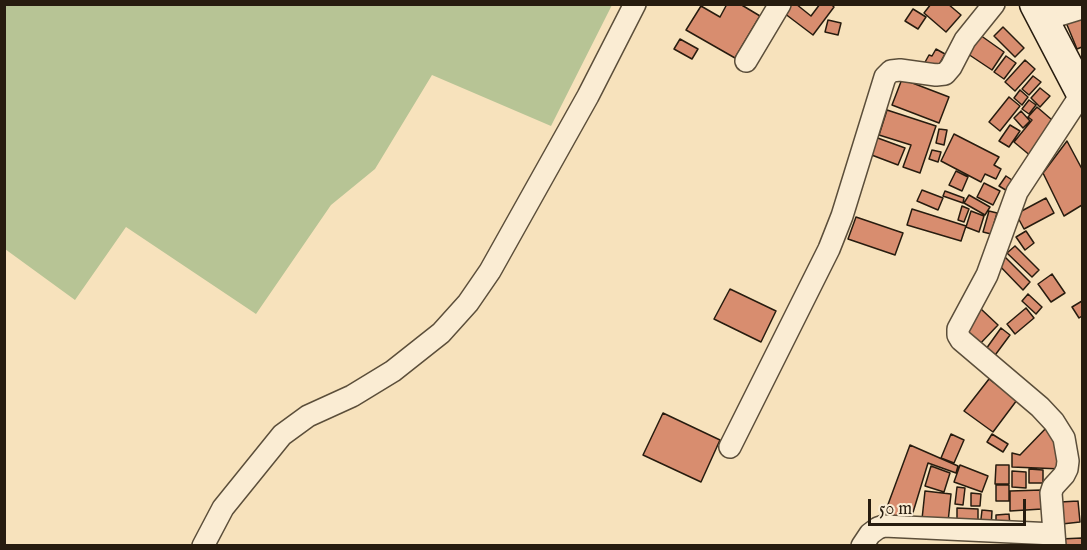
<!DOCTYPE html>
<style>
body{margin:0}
#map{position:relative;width:1087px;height:550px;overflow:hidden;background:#f7e2bc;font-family:"IM FELL English",serif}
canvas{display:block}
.frame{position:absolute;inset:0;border:6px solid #271c0f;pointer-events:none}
.scale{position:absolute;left:868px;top:499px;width:158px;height:27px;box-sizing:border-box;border:3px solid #271c0f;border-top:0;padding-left:8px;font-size:18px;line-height:21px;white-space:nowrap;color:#271c0f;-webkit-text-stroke:4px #faecd3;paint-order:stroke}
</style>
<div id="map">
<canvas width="1087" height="550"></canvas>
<div class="frame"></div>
<div class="scale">50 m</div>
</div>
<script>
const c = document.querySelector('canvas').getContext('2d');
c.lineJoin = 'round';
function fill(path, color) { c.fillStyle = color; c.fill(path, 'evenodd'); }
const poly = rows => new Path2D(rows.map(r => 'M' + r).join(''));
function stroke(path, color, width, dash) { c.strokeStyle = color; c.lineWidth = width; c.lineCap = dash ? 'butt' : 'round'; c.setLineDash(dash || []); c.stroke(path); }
fill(poly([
 [5,4,612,4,612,5,551,126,432,75,375,169,331,205,256,314,126,227,75,300,5,249]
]), '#b7c495');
const building = poly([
 [727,4,740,4,760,16,735,58,686,30,701,6,720,17,727,4],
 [784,4,796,4,811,16,820,4,831,4,834,7,813,35,780,10,784,4],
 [931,4,948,4,961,15,946,32,924,13,931,4],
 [913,9,926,17,918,29,905,21,913,9],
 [1082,12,1082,47,1077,49,1065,20,1082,12],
 [828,20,841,23,838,35,825,32,828,20],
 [1003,27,1024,48,1015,57,994,36,1003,27],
 [980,35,1004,52,992,70,968,54,980,35],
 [680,39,698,49,692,59,674,49,680,39],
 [936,49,945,54,936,70,924,64,929,55,932,56,936,49],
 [1006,56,1016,63,1004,79,994,72,1006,56],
 [1025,60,1035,69,1015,91,1005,82,1025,60],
 [1033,76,1041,82,1029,95,1022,89,1033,76],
 [902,79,949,97,939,123,892,105,902,79],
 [1040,88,1050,96,1040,107,1031,98,1040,88],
 [1020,90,1028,97,1022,105,1014,98,1020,90],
 [1009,97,1020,106,1000,131,989,122,1009,97],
 [1029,100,1036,105,1029,114,1022,109,1029,100],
 [1037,107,1059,126,1032,157,1014,142,1032,120,1028,117,1037,107],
 [887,110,936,126,920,173,903,167,911,145,879,135,887,110],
 [1021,111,1030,121,1023,128,1014,118,1021,111],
 [1010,125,1020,131,1009,147,999,141,1010,125],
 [939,129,947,130,944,145,936,143,939,129],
 [954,134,999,157,994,165,1001,169,996,179,985,174,981,182,941,161,954,134],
 [875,137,905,148,898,165,869,154,875,137],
 [1067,141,1082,169,1082,205,1064,216,1043,173,1067,141],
 [932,150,941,152,938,162,929,159,932,150],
 [956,171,968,177,962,191,949,185,956,171],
 [1006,176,1015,182,1009,192,999,186,1006,176],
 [984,183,1000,191,993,205,977,197,984,183],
 [922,190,943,198,938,210,917,201,922,190],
 [945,191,964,198,963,203,943,196,945,191],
 [969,195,990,207,985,215,964,203,969,195],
 [1046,198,1054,213,1024,229,1016,214,1046,198],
 [962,206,969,209,964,222,958,220,962,206],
 [912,209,966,226,961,241,907,225,912,209],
 [971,211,984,216,979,232,966,227,971,211],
 [989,211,997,213,991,234,983,232,989,211],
 [856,217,903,233,895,255,848,239,856,217],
 [1026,231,1034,243,1025,250,1016,237,1026,231],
 [1015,246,1039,270,1032,277,1007,253,1015,246],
 [1002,254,1030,282,1023,290,995,261,1002,254],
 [1052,274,1065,293,1051,302,1038,284,1052,274],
 [730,289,776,311,761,342,714,319,730,289],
 [1028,294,1042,307,1036,314,1022,301,1028,294],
 [1082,301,1082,316,1079,318,1072,307,1082,301],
 [1026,308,1034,318,1015,334,1007,324,1026,308],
 [981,309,998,325,977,347,960,331,981,309],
 [1001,328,1010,335,990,362,981,356,1001,328],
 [989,379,1017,400,993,432,964,411,989,379],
 [663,413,720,440,701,482,643,455,663,413],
 [1049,425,1062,469,1012,467,1012,453,1020,455,1049,425],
 [951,434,964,440,954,463,941,458,951,434],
 [992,434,1008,444,1003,452,987,442,992,434],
 [910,445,958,466,956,473,928,463,911,519,883,518,910,445],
 [960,465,988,476,982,492,954,482,960,465],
 [996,465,1009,465,1009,484,995,484,996,465],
 [931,466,950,473,944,492,925,486,931,466],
 [1029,469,1043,470,1043,483,1029,483,1029,469],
 [1012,471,1026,472,1026,488,1012,487,1012,471],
 [996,485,1009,485,1009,501,996,501,996,485],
 [957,487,965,488,963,505,955,504,957,487],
 [1042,490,1042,509,1010,511,1010,491,1042,490],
 [925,491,951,494,948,522,922,519,925,491],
 [971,493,981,494,980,506,971,506,971,493],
 [1078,501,1080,522,1062,524,1060,502,1078,501],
 [957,508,978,509,978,522,957,521,957,508],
 [982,510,992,511,991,529,980,528,982,510],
 [1009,514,1010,526,996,526,996,515,1009,514],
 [1082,538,1082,546,1060,546,1060,539,1082,538]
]);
fill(building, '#d88d6f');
stroke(building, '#271c0f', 1.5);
const minor = poly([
 [1043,20,1082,8],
 [746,61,780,4],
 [730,447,829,249,842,216,885,77,891,71,900,70,936,75,945,74,951,67,965,40,994,4],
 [203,546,223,508,282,435,308,416,352,396,393,371,441,333,468,303,490,271,588,96,635,4],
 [862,546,870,534,878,528,884,526,1054,534],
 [1055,546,1051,493,1053,487,1064,475,1067,469,1068,461,1064,438,1054,422,1040,407,961,340,958,335,958,329,987,275,1017,192,1082,93]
]);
const secondary = poly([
 [1035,4,1082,94]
]);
stroke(minor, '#5b4e3a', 24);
stroke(secondary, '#271c0f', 33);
stroke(minor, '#faecd3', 21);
stroke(secondary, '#faecd3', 30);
</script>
